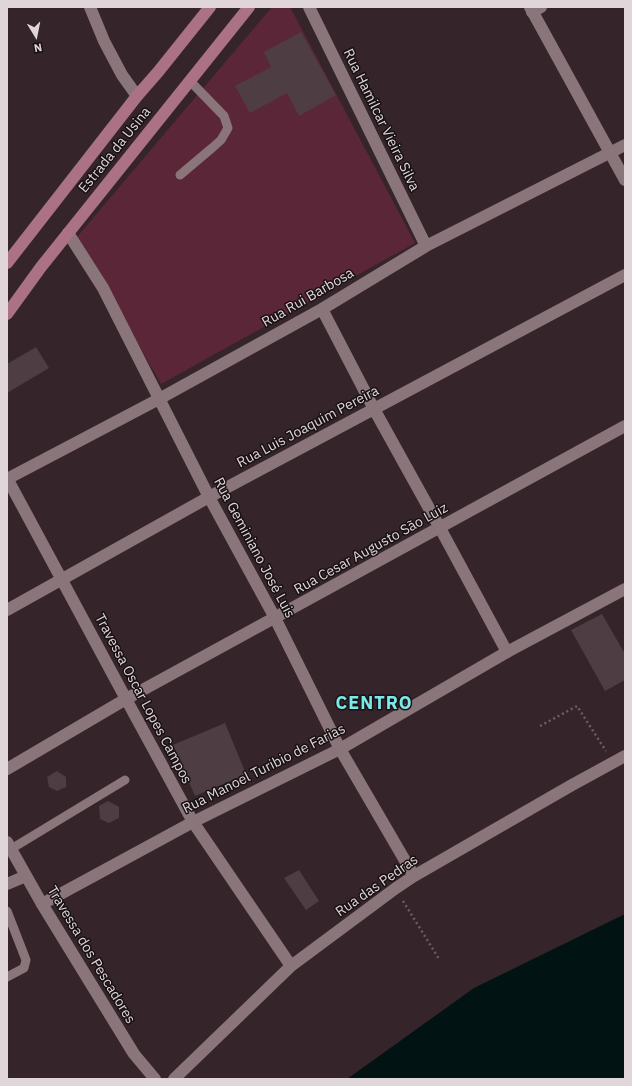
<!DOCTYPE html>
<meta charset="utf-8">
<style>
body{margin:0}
#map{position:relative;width:632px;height:1086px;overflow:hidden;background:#35252a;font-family:"IBM Plex Sans",sans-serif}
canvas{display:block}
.frame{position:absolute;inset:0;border:8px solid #e0d5d8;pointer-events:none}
.north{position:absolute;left:16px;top:16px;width:40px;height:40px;-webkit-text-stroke:3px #181113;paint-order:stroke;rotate:170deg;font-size:11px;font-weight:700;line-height:16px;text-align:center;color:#e0d5d8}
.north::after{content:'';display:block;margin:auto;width:14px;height:18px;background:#e0d5d8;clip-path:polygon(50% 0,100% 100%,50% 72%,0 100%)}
</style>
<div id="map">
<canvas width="632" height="1086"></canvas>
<div class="frame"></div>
<div class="north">N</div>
</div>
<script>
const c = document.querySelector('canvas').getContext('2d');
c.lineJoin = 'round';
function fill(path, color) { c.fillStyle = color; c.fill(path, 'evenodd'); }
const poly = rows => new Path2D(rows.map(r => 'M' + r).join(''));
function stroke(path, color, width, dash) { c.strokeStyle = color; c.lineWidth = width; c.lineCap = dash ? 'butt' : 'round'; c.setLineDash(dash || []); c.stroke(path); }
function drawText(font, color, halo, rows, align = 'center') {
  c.font = font + ' "IBM Plex Sans",sans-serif'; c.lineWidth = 3; c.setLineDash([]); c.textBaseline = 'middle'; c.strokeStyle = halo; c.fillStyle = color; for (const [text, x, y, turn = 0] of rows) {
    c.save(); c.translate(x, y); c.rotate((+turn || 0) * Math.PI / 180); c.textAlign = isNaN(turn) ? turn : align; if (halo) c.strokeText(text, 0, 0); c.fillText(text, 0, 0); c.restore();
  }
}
fill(poly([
 [272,7,290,7,415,243,161,384,77,237]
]), '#5c2639');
fill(poly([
 [625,914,625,1079,347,1079,474,988]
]), '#021314');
fill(poly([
 [301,32,336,95,299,116,287,93,250,113,235,86,271,67,264,52],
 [36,347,49,368,7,393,7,364],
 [602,614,625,654,625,680,605,691,571,630],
 [225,723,246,774,195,796,173,745],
 [57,771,66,777,66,787,57,791,49,787,47,777],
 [108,801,119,807,119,818,109,823,100,819,99,806],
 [299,870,319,901,306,910,284,878]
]), '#4e3d42');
stroke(poly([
 [540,726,577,706,606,751],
 [403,901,439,959]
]), '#6c5e62', 2.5, [2, 3]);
stroke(poly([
 [180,175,212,148,221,140,228,128,224,116,190,81],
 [11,849,125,780],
 [7,911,26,960,24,968,7,977]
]), '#89757a', 9);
stroke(poly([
 [440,528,507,652],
 [275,618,340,749,414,876],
 [126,699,193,822,291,966],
 [174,1079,291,966,396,888,414,876,572,785,625,756]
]), '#89757a', 12);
stroke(poly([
 [90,7,104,41,122,75,137,96],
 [309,7,426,246],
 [532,12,541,7],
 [68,233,103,288,209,497,275,618],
 [322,309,374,409,440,528],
 [7,478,126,699],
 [7,479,159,399,322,309,426,246,625,145],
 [7,610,209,497,625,275],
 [7,769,126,699,625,426],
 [7,884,26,876],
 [42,904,193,822,340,749,507,652,625,589]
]), '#89757a', 12);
stroke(poly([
 [530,7,625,180],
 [7,842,42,904,134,1054,155,1079]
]), '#89757a', 12);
stroke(poly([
 [7,263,137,96,158,72,210,7],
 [7,314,41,267,249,7]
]), '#ab7184', 12);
drawText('14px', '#e0d5d8', '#181113', [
 ["Rua Hamilcar Vieira Silva",381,120,64],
 ["Estrada da Usina",115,150,-51],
 ["Rua Rui Barbosa",308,298,-30],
 ["Rua Luis Joaquim Pereira",308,427,-28],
 ["Rua Geminiano José Luis",254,548,62],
 ["Rua Cesar Augusto São Luiz",371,549,-29],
 ["Travessa Oscar Lopes Campos",143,699,62],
 ["Rua Manoel Turibio de Farias",264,769,-27],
 ["Rua das Pedras",377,886,-35],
 ["Travessa dos Pescadores",91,955,59]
]);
c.letterSpacing = '1px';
drawText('bold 18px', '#7be8ea', '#181113', [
 ["CENTRO",374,704]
]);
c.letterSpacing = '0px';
</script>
